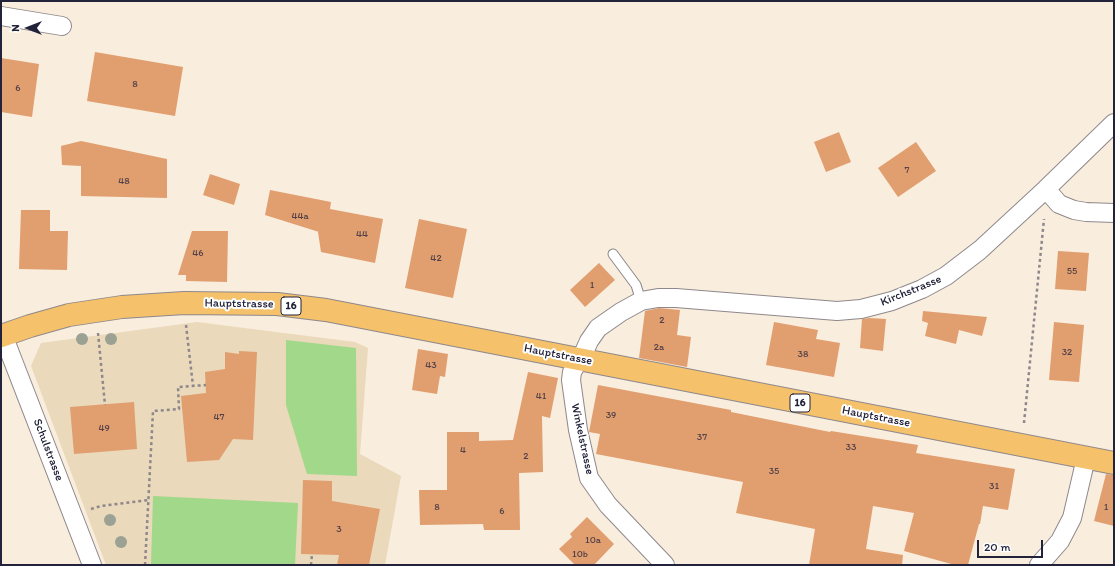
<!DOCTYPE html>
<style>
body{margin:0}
#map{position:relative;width:1115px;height:566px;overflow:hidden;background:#f9eddd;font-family:Itim,sans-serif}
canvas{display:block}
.frame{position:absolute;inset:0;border:2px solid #22223b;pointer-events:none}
.north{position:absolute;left:8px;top:8px;width:40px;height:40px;-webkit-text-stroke:3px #fff;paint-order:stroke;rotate:270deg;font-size:11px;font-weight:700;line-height:16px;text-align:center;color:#22223b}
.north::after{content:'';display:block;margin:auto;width:14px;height:18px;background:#22223b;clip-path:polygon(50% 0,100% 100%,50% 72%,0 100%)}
.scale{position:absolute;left:977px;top:540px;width:66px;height:18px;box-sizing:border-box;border:2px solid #22223b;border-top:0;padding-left:5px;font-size:12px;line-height:14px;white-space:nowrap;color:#22223b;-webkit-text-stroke:3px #fff;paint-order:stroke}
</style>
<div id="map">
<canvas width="1115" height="566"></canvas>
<div class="frame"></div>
<div class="north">N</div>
<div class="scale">20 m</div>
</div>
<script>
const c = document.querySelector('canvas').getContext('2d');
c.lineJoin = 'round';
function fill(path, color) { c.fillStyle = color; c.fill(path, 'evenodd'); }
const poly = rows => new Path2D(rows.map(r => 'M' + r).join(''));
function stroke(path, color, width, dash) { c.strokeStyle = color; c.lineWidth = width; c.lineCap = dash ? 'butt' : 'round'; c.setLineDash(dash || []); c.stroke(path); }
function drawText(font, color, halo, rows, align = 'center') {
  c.font = font + ' Itim,sans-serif'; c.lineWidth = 4; c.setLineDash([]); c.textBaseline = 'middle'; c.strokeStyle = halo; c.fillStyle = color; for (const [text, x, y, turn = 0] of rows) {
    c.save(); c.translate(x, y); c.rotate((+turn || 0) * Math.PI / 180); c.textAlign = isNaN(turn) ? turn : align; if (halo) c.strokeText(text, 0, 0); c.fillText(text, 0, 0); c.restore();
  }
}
fill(poly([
 [197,322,355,342,368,348,360,454,401,476,385,565,106,565,31,366,41,343]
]), '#ead9ba');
fill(poly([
 [286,340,356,348,357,476,307,474,286,405],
 [153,496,298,503,295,565,151,565]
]), '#a1d889');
fill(poly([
 [95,52,183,67,175,116,87,101],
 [1,58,39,64,32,117,1,112],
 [839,132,851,162,826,172,814,142],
 [81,141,167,159,167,198,81,196,81,166,62,165,61,146],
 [916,142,936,171,898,197,878,168],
 [210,174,240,184,234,205,203,195],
 [270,190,331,202,330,209,383,219,375,263,321,252,318,232,319,232,265,215],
 [21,210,50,210,50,231,68,231,67,270,19,269],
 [419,219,467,229,453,298,405,288],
 [192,231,228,231,227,282,186,281,186,275,178,275],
 [1058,251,1089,253,1086,291,1055,289],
 [599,263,615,280,585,307,570,290],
 [659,308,680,310,677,335,691,337,687,367,639,358,645,311],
 [923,311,987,317,982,336,959,330,956,344,925,336,928,323,922,321],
 [869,318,886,319,883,351,860,348,862,319],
 [774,322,818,330,816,339,840,343,834,377,766,365],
 [1054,322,1084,325,1079,382,1049,380],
 [418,349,448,354,445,377,440,376,437,394,412,390],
 [239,351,257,352,253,440,233,439,219,460,187,462,181,396,206,393,205,372,225,369,225,352,239,354],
 [528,372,558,378,550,418,542,416,543,472,519,473,520,530,484,530,483,524,420,525,419,490,447,490,447,432,479,432,479,441,513,440],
 [598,385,731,410,731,412,830,432,831,431,918,445,916,453,1015,469,1008,510,983,506,980,524,979,524,968,565,955,565,904,551,914,513,873,506,866,549,903,555,902,565,809,565,815,529,736,513,743,482,596,454,600,434,589,432],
 [134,402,137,449,74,454,70,407],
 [1106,474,1114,475,1114,526,1094,521],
 [303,480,332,481,332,501,380,509,369,565,337,565,339,555,301,554],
 [587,517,614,544,594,565,575,565,559,549,572,537,570,534]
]), '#e19e6f');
const service = poly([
 [613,254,636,285,641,301]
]);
const minor = poly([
 [1,16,62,26],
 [1046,189,1059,204,1074,210,1086,212,1114,213],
 [3,335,92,565],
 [665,565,608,505,589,478,578,430,571,380,572,372,585,350,589,341,598,328,621,312,641,301,658,298,676,298,837,311,861,309,892,301,922,289,946,276,980,250,1046,189,1114,123],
 [1039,565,1060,541,1072,518,1086,458]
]);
const primary = poly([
 [1,336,30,326,69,315,122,307,184,303,277,304,326,310,1114,463]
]);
stroke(service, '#8e888c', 11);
stroke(minor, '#8e888c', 20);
stroke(primary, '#8e888c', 24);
stroke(poly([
 [186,325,193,386],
 [98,333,105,405],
 [1024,423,1044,219],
 [91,509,101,506,149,500],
 [145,565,153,411,179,409,178,387,206,385],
 [311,565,312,554]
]), '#8e888c', 2.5, [3, 3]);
stroke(service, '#fff', 9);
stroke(minor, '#fff', 18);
stroke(primary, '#f5c16b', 22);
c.fillStyle = '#9ba193';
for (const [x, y] of [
 [82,339],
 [111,339],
 [110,520],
 [121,542]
]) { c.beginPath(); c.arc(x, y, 6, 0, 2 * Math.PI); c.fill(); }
drawText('10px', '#524148', null, [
 ["8",135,84],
 ["6",18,88],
 ["7",907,170],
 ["48",124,181],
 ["44a",300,216],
 ["44",362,234],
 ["46",198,253],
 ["42",436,258],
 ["55",1072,271],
 ["1",592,285],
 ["2",662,320],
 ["2a",659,347],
 ["32",1067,352],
 ["38",803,354],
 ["43",431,365],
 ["41",541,396],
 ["39",611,415],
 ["47",219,417],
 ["49",104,428],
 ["37",702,437],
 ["33",851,447],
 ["4",463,450],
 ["2",526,456],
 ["35",774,471],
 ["31",994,486],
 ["8",437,507],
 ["1",1106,507],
 ["6",502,511],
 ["3",339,529],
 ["10a",593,540],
 ["10b",580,554]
]);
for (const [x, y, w] of [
 [291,306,20],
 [800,403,20]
]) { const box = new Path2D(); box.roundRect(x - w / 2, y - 9, w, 18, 3); c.fillStyle = '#fff'; c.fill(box); stroke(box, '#22223b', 1); }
drawText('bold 11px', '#22223b', null, [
 ["16",291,306],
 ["16",800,403]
]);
drawText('12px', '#22223b', '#fff', [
 ["Kirchstrasse",911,291,-22],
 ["Hauptstrasse",239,304,1],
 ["Hauptstrasse",558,355,11],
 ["Hauptstrasse",876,417,11],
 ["Winkelstrasse",582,439,78],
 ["Schulstrasse",48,450,69]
]);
</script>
